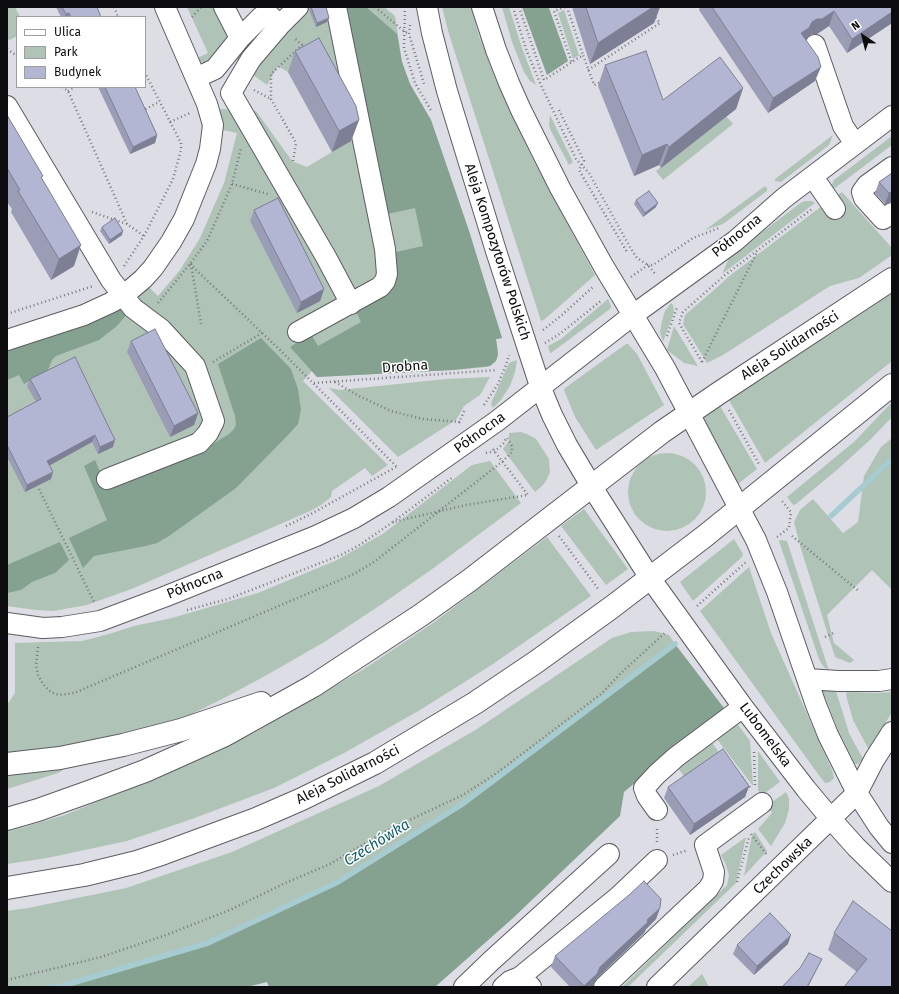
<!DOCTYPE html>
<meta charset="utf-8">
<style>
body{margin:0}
#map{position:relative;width:899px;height:994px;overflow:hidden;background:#dddde5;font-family:"Fira Sans",sans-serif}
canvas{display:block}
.frame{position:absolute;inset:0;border:8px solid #0c0c0e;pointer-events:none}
.legend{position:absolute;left:16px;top:16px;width:130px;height:72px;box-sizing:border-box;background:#fff;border:1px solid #9e9e9f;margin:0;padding:5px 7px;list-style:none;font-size:12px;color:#0c0c0e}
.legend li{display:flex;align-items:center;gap:8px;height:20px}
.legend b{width:20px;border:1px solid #9e9e9f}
.north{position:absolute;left:843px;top:16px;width:40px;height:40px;-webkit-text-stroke:3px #fff;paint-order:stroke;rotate:325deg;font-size:11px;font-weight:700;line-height:16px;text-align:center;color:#0c0c0e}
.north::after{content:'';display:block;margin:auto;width:14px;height:18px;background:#0c0c0e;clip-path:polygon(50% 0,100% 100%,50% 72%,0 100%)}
</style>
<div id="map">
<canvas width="899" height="994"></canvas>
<div class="frame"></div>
<ul class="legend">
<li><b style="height:5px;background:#fff"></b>Ulica</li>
<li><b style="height:11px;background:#afc3b6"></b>Park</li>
<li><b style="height:11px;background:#b3b6d3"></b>Budynek</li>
</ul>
<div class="north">N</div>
</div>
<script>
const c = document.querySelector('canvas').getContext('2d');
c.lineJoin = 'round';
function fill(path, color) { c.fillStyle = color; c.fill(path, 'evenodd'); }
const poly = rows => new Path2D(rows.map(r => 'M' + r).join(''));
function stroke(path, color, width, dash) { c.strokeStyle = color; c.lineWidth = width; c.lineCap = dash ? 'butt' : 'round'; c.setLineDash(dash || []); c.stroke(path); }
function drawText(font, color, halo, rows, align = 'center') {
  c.font = font + ' "Fira Sans",sans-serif'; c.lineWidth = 3; c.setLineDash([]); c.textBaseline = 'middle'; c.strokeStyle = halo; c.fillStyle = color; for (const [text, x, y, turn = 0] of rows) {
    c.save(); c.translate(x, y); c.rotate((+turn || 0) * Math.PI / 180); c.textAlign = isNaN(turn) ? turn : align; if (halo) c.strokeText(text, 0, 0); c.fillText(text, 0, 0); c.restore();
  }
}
fill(poly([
 [7,7,15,7,20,17,17,17,17,36,10,40,7,39],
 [187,7,216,7,232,40,208,62,203,63,195,59,208,53],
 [298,7,384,7,395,16,402,62,410,84,431,120,469,231,502,338,496,339,498,350,496,361,487,367,453,370,317,377,312,371,303,381,388,465,372,476,365,468,332,491,331,497,321,505,310,511,134,588,87,605,53,611,36,610,7,606,7,349,99,317,139,297,149,287,158,296,180,270,200,238,224,183,237,133,223,130,220,109,256,111,292,161,307,167,332,152,288,72,278,66,267,85,245,69,230,51,261,17,280,25],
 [442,7,471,7,479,36,506,103,535,163,595,275,545,319,541,321,449,34],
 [502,7,509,7,522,48,536,85,530,81,524,72,512,42],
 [564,10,579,55,573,59,558,13],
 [550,115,573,162,569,165,550,129,549,124],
 [726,116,733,124,663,180,656,171],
 [833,135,829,145,781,182,775,181,775,179],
 [892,136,892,145,831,191,830,188,834,180],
 [765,186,767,188,767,191,723,224,705,230],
 [842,192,892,248,892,255,859,278,830,286,723,355,707,363,683,324,685,315,722,283,728,277,814,212],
 [806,201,812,201,815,203,722,274,730,256,802,202],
 [892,292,892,361,765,463,729,400],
 [608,299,611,306,610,309,551,353,550,353,548,346,561,339],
 [671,303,673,305,674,312,663,342,660,332,662,321,665,311],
 [674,326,698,366,684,363,667,350],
 [626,344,628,344,637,354,664,405,596,450,575,417,564,390,565,388],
 [517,360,515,372,510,386,501,400,493,408,491,404,492,401,509,363],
 [490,377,480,395,464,406,456,420,398,457,329,388,340,390,446,379],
 [892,402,892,417,871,439,838,469,796,504,793,505,787,497,855,441],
 [720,406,757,469,738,484,702,417],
 [521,432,529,435,536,439,549,459,550,472,547,479,543,485,535,492,503,449,509,441,509,433],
 [892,438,892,590,872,570,827,615,834,643,854,660,850,663,835,657,801,549,794,522,800,510,813,499,843,533,858,522,864,476,881,447],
 '628 492a39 39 0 1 1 78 0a39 39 0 1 1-78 0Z',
 [490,461,521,503,435,567,382,604,326,641,265,676,224,698,182,719,108,739,7,757,7,705,15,693,15,643,82,641,109,634,134,626,172,618,258,593,337,560,384,533,472,465],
 [584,509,628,569,606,585,561,526],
 [547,537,591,596,493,664,420,710,344,753,274,788,192,819,127,841,47,858,7,864,7,832,65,815,178,768,254,733,364,669,433,623],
 [734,539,743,554,742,557,693,601,680,582],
 [781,540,787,541,829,671,823,666,819,659,779,541],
 [749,567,771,633,832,770,834,778,830,782,825,783,818,774,700,611],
 [654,631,669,635,675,644,461,805,338,882,208,943,62,986,62,987,7,987,7,911,28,908,126,888,232,852,379,786,477,729,612,638,631,632],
 [821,687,836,691,849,733,863,759,858,764,855,764,838,730],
 [847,692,876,693,892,692,892,712,869,750,853,720,846,695],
 [733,718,750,741,753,786,713,734],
 [707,736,730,767,688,782,678,768],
 [758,751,780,782,762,795,758,790],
 [60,766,63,770,58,773,7,789,7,775],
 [786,792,789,799,789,809,785,823,771,846,758,829,772,813,768,805],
 [755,832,767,851,744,876,752,835],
 [746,837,736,883,628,987,622,987,727,885,729,875,726,865,721,855],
 [702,974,709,987,688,987]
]), '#afc3b6');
fill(poly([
 [342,7,366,7,397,34,402,62,410,84,431,120,469,231,502,338,496,339,498,355,496,361,490,366,453,370,317,377,290,347,311,334,318,346,361,322,355,309,392,253,423,246,415,208,383,215,361,80],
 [522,7,551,7,549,8,568,61,547,75],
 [124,304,127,314,117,326,99,340,56,356,52,360,47,372,24,384,19,375,7,380,7,349],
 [261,338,291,369,298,389,301,410,298,424,288,435,236,488,169,536,157,543,141,547,94,556,83,568,69,538,107,520,84,466,95,460,107,488,203,450,229,434,234,429,236,425,235,416,218,364],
 [60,542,69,560,55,573,32,582,21,590,7,593,7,565],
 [675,644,724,708,624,792,620,816,512,919,435,987,269,987,267,982,247,987,62,987,62,986,208,943,338,882,461,805]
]), '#85a18f');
stroke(poly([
 [831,516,892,459],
 [52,987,62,986,208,943,338,882,461,805,675,644]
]), '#a6cbd1', 5.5);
const minor = poly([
 [224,7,240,38],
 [427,7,432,33,447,91,496,251,540,386,552,415,567,445,592,487,650,578,743,707,806,789,831,819,856,847,892,882],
 [482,7,496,50,509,83,521,110,560,188,604,267,665,368,756,540,777,592,816,705,828,735,857,793,879,827,892,843],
 [280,25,251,59,231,93,326,257,351,304],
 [815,45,843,126,855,144],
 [196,78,215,69,240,38,261,17,267,13,280,25,298,7],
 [7,106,111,280,133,308,161,329,195,366,214,421,208,433,199,443,107,479],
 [892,167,867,185,862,192,864,198,883,219,892,213],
 [813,177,835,209],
 [298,332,380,287,385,281,387,274,385,249,336,7],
 [7,340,84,315,110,303,123,296,143,279,153,268,171,242,184,219,206,164,210,149,213,125,207,104,165,7],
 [7,623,43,628,62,627,100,621,164,597,316,536,354,518,389,497,497,421,633,315,735,241,784,198,892,116],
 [807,679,838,681,879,681,892,679],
 [657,810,647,796,644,788,657,774,676,757,743,707],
 [520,977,618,897,657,860],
 [464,987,491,961,609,854],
 [503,987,510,981,520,977,531,987],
 [604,987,708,889,713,881,714,872,705,845,762,803],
 [657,987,857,793,874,760,892,732]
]);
const major = poly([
 [7,764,60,758,123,745,181,730,261,703],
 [7,819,38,810,94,790,145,771,192,750,225,735,313,686,421,615,470,580,662,432,719,393,892,279],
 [7,888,84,875,137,862,164,853,256,819,302,799,375,763,475,703,536,662,612,607,705,536,892,385]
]);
stroke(minor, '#5d5d64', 22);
stroke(major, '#5d5d64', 24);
stroke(poly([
 [114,7,118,17],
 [375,7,404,31,409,34],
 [405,7,404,48,415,83,432,112],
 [513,7,526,49,540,83,576,159,589,173,631,249,637,258,648,265,656,275],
 [519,7,544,80,583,55,594,85,601,82],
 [565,7,554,11,572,63],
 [567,7,583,55],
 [192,17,201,7],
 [410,25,409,34,424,84],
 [7,49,17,56],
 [588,70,660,23,654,16],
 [62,87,68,91,127,224],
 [254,90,271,99],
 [68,91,74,87],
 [559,110,584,161,579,170,627,252],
 [142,111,159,102],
 [170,122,190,113],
 [293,161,296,143,271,99,271,74,302,45,294,38],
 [232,184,268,194],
 [92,212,127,224,144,236],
 [190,264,280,350,397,467],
 [191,264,201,324],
 [124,266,144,236,173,179,181,150,181,143,145,73],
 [631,277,648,265,653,265,693,238,719,228],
 [158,303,190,264,207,241,232,184,241,148],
 [7,314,93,286],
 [543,330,562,315,594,286],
 [667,336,677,307],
 [545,343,561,333,602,300],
 [213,362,262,333],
 [702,362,679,323,683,312,725,275,812,209],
 [702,362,757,252],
 [335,382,359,396,391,411,423,419,460,422],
 [314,383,497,370],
 [484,405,498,384,506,365,509,355],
 [729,410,760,466],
 [459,423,465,409],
 [486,453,495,451,504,443,506,438],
 [39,489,95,604],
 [393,522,453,477],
 [286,526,309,515,396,467],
 [559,536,599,590],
 [792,536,860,592],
 [777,537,789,528,791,512,782,501],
 [697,606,746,562],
 [187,610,228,599,341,555,361,544,393,522,466,505,528,495,492,448],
 [825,637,836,632],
 [38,647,36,666,38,675,43,684,51,692,59,695,74,693,354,574,374,562,503,461,512,452,512,446,506,436],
 [754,752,755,785],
 [742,777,751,789],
 [657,829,657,842],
 [751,834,767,855],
 [673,855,688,850],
 [737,882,749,837],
 [7,980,101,957,166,935,230,910,283,884,330,864,386,831,463,795,498,772,601,694,621,673,666,632]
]), '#78787d', 2.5, [1, 3]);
stroke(minor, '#fff', 20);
stroke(major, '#fff', 22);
fill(poly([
 [56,7,97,7,101,17,61,17],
 [310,7,326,7,329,18,327,22,316,27,309,10],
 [572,7,660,7,654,23,590,64],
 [700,7,892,7,892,23,847,53,829,26,817,34,812,34,807,37,806,39,815,81,768,113,699,10],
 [295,51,359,120,351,141,332,152,288,72],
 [605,65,663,100,743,88,736,109,661,168,659,165,634,176,598,86],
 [98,87,135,87,157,135,155,143,130,154],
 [7,115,42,179,74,266,51,280,11,212,12,209,7,202],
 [892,173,892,202,885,204,875,193,879,182],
 [636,200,656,207,643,217,634,204],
 [254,210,324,289,320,301,297,313,250,221],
 [102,227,122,235,109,244,100,231],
 [131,341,198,413,194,425,170,437,127,352],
 [30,379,113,447,98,454,92,442,50,465,51,479,25,492,7,457,7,417,36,402,27,386],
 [749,786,745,797,690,835,664,798,668,787],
 [660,908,656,919,646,929,644,933,596,979,593,986,591,987,570,987,551,967,555,956],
 [892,931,857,972,828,950,834,933],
 [788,944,754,975,733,954,737,945]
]), '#9a9db5');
fill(poly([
 [653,7,660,7,654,23,590,64,598,43],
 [834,11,829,26,817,34,812,34,807,37,804,43,801,33,812,22,817,19],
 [892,12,892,23,847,53,852,39],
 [69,13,68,17,65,17,66,14],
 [329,18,327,22,316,27,317,23],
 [821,67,815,81,768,113,773,98],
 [743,88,736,109,661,168,669,147],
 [359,120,351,141,332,152,339,131],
 [157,135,155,143,130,154,133,147],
 [667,144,659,165,634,176,642,155],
 [892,192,892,202,885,204,889,193],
 [658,203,656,207,643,217,645,213],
 [123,231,122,235,109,244,110,240],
 [81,245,74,266,51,280,59,259],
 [324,289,320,301,297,313,301,302],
 [198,413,194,425,170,437,174,426],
 [95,435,92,442,45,468,47,461],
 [115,440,113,447,98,454,100,447],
 [53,472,51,479,25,492,27,485],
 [749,786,745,797,690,835,694,824],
 [660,908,656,919,646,929,644,933,596,979,593,986,591,987,584,987,600,967],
 [791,935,788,944,754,975,757,966],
 [822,959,808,987,807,987]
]), '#7d7f94');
const building = poly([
 [62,7,97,7,101,17,71,17,69,13,66,14,62,7],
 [311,7,326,7,329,18,317,23,311,7],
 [586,7,653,7,598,43,586,7],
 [712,7,892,7,892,12,852,39,834,11,822,19,817,19,812,22,809,28,801,33,818,57,821,67,773,98,712,7],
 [319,38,356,106,359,120,339,131,295,51,319,38],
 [646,51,663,100,720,57,743,88,669,147,667,144,642,155,605,65,646,51],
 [105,87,135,87,157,135,133,147,105,87],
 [7,115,43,176,41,177,81,245,59,259,18,191,20,190,7,168,7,115],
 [892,173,892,192,889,193,879,182,892,173],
 [649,191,658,203,645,213,636,200,649,191],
 [278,198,324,289,301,302,254,210,278,198],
 [115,218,123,231,110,240,102,227,115,218],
 [155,329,198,413,174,426,131,341,155,329],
 [75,357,115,440,100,447,95,435,47,461,53,472,27,485,7,445,7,417,41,399,30,379,75,357],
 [723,749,749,786,694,824,668,787,723,749],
 [644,881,661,899,660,908,647,920,648,922,600,967,597,974,584,986,555,956,629,895,644,881],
 [853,901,892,931,892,987,844,987,867,959,834,933,853,901],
 [770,913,791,935,757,966,737,945,770,913],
 [809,953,822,959,807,987,782,987,800,968,809,953]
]);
fill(building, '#b3b6d3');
stroke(building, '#7d7f94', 1);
drawText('14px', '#0c0c0e', '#fff', [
 ["Północna",737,236,-39],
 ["Aleja Kompozytorów Polskich",497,252,72],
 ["Aleja Solidarności",790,346,-33],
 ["Drobna",405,367,-4],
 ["Północna",480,433,-36],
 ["Północna",195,584,-22],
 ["Lubomelska",765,735,53],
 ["Aleja Solidarności",348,775,-27],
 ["Czechowska",783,866,-44]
]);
drawText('italic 15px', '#125d68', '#fff', [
 ["Czechówka",377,843,-32]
]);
</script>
